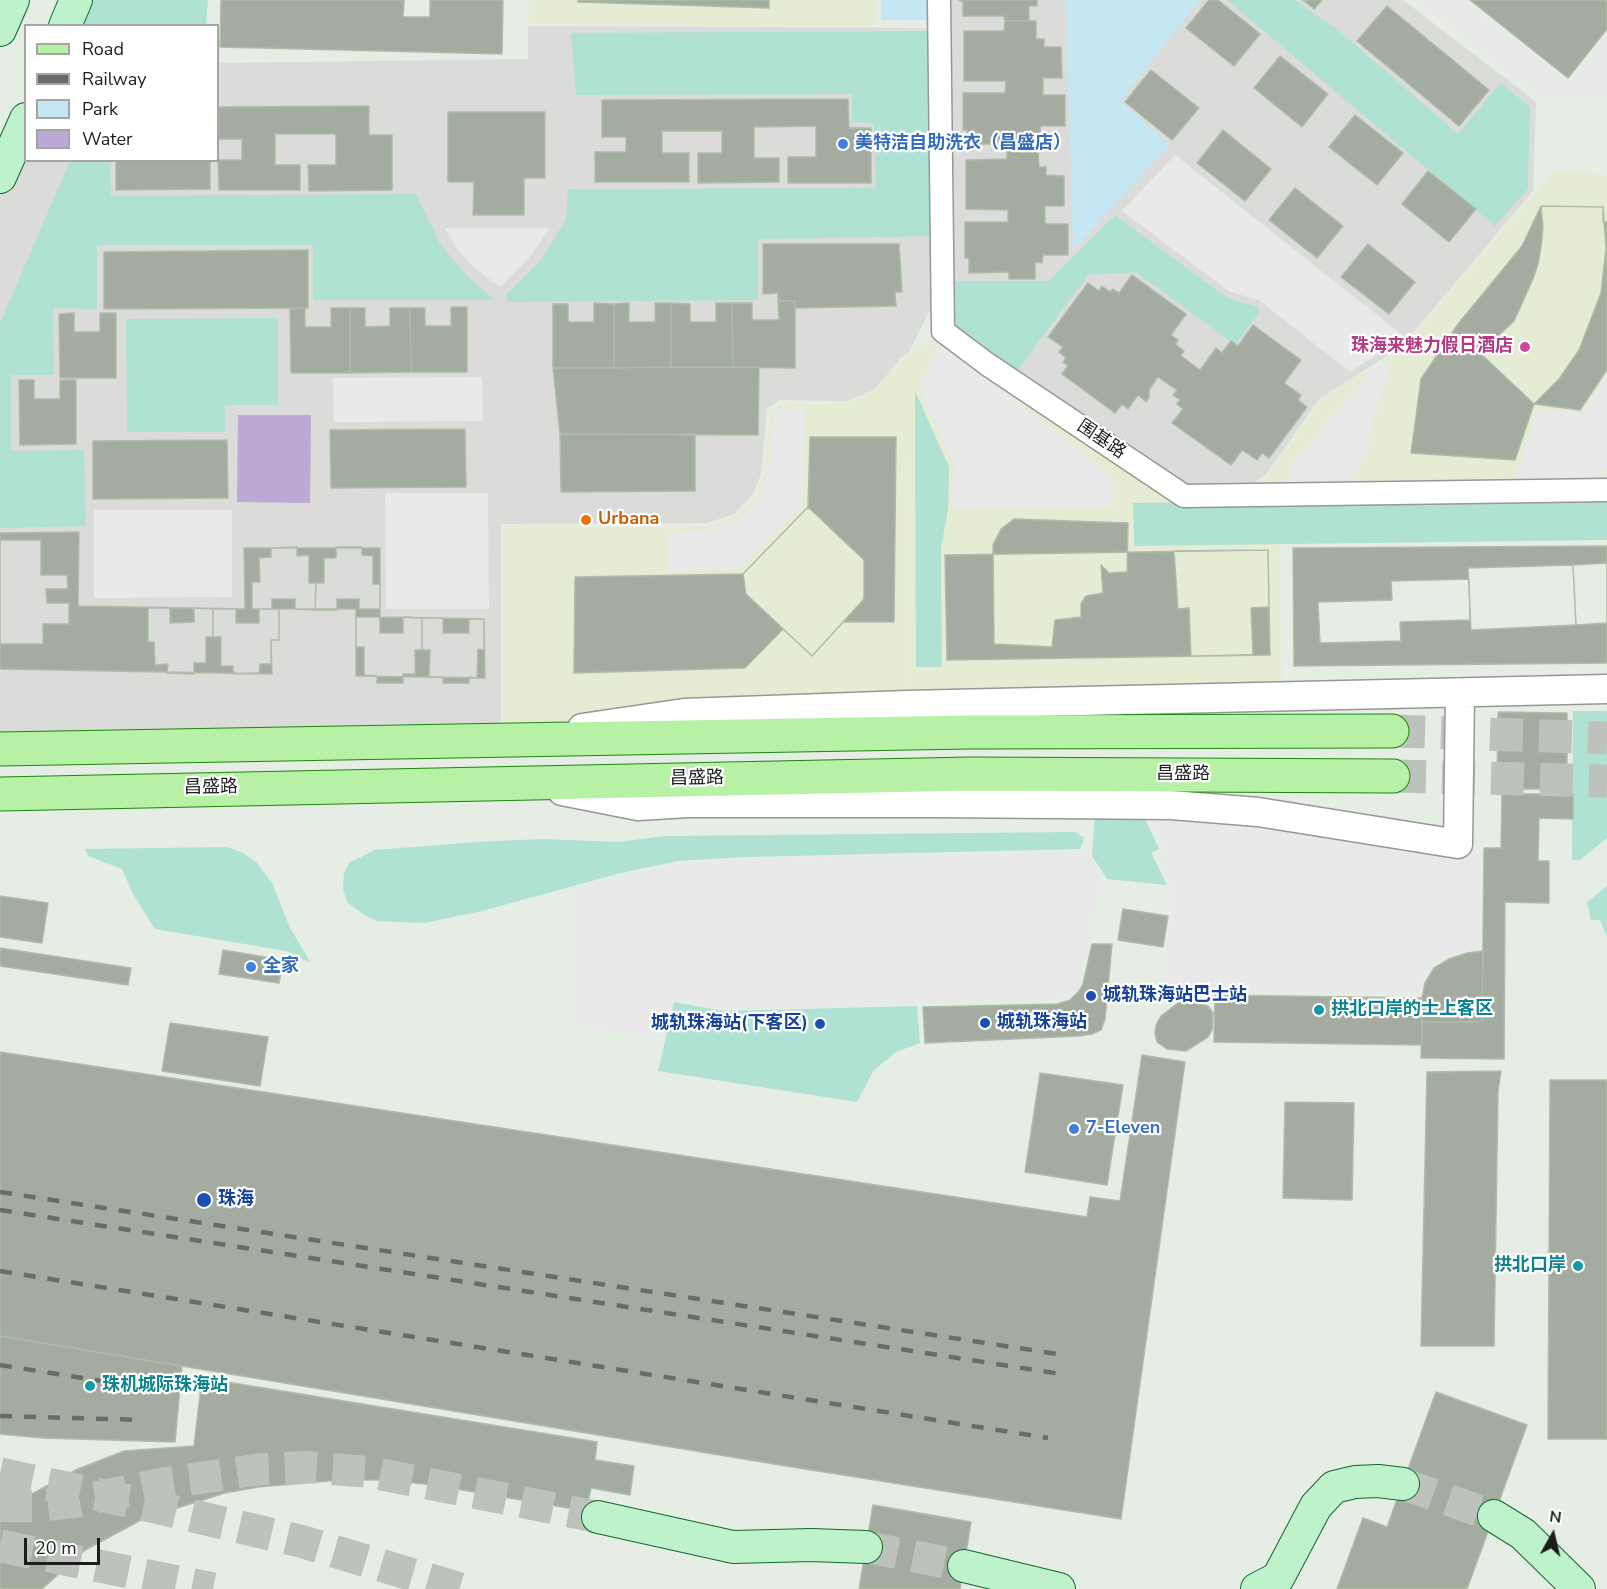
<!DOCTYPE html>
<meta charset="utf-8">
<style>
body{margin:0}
#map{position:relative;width:1607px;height:1589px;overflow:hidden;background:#e5ede4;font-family:"Nunito Sans",sans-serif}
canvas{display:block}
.legend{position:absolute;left:24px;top:24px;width:195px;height:138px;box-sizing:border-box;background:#fff;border:2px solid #a5a5a5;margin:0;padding:8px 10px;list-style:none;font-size:18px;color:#1d1d1d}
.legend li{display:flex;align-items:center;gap:12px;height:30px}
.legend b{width:30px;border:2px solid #a5a5a5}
.north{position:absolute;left:1523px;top:1505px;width:60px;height:60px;-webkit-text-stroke:4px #fff;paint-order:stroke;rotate:8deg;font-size:16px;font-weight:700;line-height:24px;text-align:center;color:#1d1d1d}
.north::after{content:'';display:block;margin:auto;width:21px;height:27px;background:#1d1d1d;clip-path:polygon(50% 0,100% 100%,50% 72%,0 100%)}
.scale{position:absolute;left:24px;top:1538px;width:76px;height:27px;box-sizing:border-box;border:3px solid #1d1d1d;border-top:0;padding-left:8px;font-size:18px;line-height:21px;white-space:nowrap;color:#1d1d1d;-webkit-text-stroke:4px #fff;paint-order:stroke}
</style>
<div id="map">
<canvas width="1607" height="1589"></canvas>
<ul class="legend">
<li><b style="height:8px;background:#b6f1a5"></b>Road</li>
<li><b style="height:8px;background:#6b6b6b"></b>Railway</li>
<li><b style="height:16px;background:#c5e6f3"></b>Park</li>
<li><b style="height:16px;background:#bca9d6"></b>Water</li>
</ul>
<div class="north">N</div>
<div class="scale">20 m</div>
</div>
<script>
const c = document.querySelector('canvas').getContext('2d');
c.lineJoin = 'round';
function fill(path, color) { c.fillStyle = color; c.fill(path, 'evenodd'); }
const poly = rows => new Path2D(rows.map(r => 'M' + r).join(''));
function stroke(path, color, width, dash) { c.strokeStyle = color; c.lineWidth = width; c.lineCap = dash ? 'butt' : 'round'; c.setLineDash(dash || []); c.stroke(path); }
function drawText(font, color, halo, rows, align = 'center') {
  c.font = font + ' "Nunito Sans","Noto Sans SC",sans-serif'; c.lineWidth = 4.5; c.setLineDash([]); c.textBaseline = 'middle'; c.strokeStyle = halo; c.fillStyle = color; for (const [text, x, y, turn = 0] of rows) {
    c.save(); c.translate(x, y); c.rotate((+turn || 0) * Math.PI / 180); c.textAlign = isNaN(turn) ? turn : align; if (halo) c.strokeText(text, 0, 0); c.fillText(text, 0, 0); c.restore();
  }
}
fill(poly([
 [942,0,1403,0,1536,102,1533,191,1401,347,1319,399,1267,473,1240,494,1184,495,943,330],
 [528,26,938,28,942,285,909,352,901,358,875,389,848,401,780,400,767,409,761,474,753,494,734,514,707,523,501,524,501,739,0,748,0,180,25,121,26,160,218,160,218,63,528,59]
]), '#dbdbda');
fill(poly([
 [529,0,875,0,875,26,529,24],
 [1555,171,1607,175,1607,490,1243,494,1268,474,1321,399,1403,347,1535,192],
 [943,332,1184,497,1279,496,1282,696,908,704,909,451,907,704,503,739,503,526,709,527,736,517,756,496,764,474,770,412,781,404,848,404,876,390,902,359]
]), '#e6ecd4');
fill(poly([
 [84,0,208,0,206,25,73,26],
 [1227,0,1295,0,1338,30,1458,134,1501,83,1530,107,1528,189,1495,226],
 [936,31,937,236,758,239,758,300,507,302,506,295,541,260,566,219,568,189,876,188,874,123,852,122,852,94,576,95,571,33],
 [70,161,110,161,111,196,416,194,440,244,467,276,495,300,313,300,313,245,97,245,97,309,53,308,54,375,11,375,11,451,84,450,86,526,0,528,0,323],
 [1115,215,1227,298,1257,307,1260,311,1235,345,1136,272,1088,275,1014,375,947,329,946,281,1049,281],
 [278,318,278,405,225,405,225,432,127,432,126,319],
 [915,391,949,467,948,509,941,549,942,667,916,667],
 [1607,496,1607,540,1134,546,1133,503],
 [1573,711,1607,711,1607,838,1580,860,1572,860],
 [1142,812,1159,849,1151,853,1167,885,1107,879,1092,856,1095,813],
 [1075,832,1084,838,1080,849,747,857,678,861,621,873,482,911,424,923,376,921,364,915,347,902,343,889,344,873,349,863,375,850,476,842,542,839,619,842,664,836],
 [227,847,243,853,257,863,272,883,290,928,311,963,286,951,155,929,133,894,122,869,88,856,85,849],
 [1607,886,1607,937,1600,920,1591,920,1587,902],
 [674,1002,724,1011,917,1006,920,1043,896,1052,873,1071,857,1102,658,1071]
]), '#afe2d3');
fill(poly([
 [881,0,933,0,932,20,881,20],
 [1066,0,1200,0,1120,101,1170,145,1073,249]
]), '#c5e6f3');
fill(poly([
 [1415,0,1461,0,1569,82,1607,34,1607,99,1537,95],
 [1175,155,1405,337,1350,372,1259,300,1230,292,1122,211],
 [445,228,550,228,529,258,500,287,472,266,459,252],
 [940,343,1112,476,1113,508,952,508,955,466,919,388],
 [1379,360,1390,367,1369,433,1368,449,1346,494,1288,495,1289,468],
 [1607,375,1607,467,1596,484,1512,486,1538,410,1581,414],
 [482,377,483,421,334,422,333,378],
 [782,408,805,409,802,506,739,569,667,571,667,534,711,530,739,520,759,498,768,473,773,413],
 [488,493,489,609,386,609,385,493],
 [94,510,232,510,232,597,94,598],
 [1146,811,1225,814,1480,851,1480,947,1463,950,1441,957,1428,968,1421,981,1418,994,1160,989,1171,915,1171,885,1158,854,1166,851],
 [1085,852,1100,877,1089,942,1076,990,1056,1000,724,1009,672,1000,661,1038,573,1026,570,889,622,875,678,864,747,859]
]), '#e9e9e9');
fill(poly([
 [238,415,311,415,310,503,237,502]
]), '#bca9d6');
const building = poly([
 [221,0,404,0,403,17,430,17,430,0,503,0,502,54,220,47,221,0],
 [578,0,769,0,769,8,578,2,578,0],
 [959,0,1037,0,1037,6,1029,6,1029,21,1005,21,1004,16,963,16,963,2,959,0],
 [1209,0,1218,0,1260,34,1234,66,1186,28,1209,0],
 [1303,0,1322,0,1314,9,1303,0],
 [1470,0,1607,0,1607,29,1568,78,1470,0],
 [1387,6,1489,90,1459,126,1357,41,1387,6],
 [1005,21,1036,21,1036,39,1044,39,1044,47,1061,47,1062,78,1043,78,1043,95,1065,95,1065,126,1040,126,1040,134,1032,134,1033,148,1007,148,1007,144,967,144,967,130,963,130,963,93,1005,93,1006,81,964,81,964,31,1004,31,1005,21],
 [1280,56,1328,94,1302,127,1254,88,1280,56],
 [1151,70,1199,108,1172,140,1125,102,1151,70],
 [848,99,849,128,871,128,871,183,788,183,788,157,816,157,816,126,754,127,754,158,779,158,779,182,698,183,698,153,722,153,722,131,662,131,662,153,689,153,689,182,595,182,595,152,626,152,626,137,602,137,602,100,848,99],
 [369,106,369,135,392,135,392,190,309,191,308,165,336,165,336,134,275,134,275,165,300,165,300,190,219,190,218,160,242,160,242,139,218,139,218,107,369,106],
 [448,112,545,112,545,178,524,178,524,215,473,215,474,182,448,182,448,112],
 [1355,115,1403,153,1377,185,1329,147,1355,115],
 [1223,130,1271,169,1245,201,1197,163,1223,130],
 [1007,148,1038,148,1039,167,1046,167,1046,175,1064,176,1064,206,1045,206,1045,224,1068,224,1068,255,1043,255,1042,263,1035,262,1035,279,1009,279,1009,272,969,273,969,258,965,258,965,222,1008,222,1008,210,966,209,966,160,1007,159,1007,148],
 [116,160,210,160,210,189,116,190,116,160],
 [1428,171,1476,209,1449,242,1402,204,1428,171],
 [1295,188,1343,226,1317,258,1269,220,1295,188],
 [1541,206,1603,207,1603,222,1607,222,1607,370,1580,410,1534,404,1515,460,1411,453,1421,379,1458,324,1522,246,1541,206],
 [1541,206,1603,207,1606,248,1601,293,1579,350,1559,379,1534,404,1480,353,1514,321,1533,279,1538,264,1541,247,1543,227,1541,206],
 [763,244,899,244,902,292,895,292,896,306,795,308,795,301,778,301,778,293,763,294,763,244],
 [1368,244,1415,282,1389,314,1341,277,1368,244],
 [308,250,308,308,104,309,104,252,308,250],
 [1132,275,1186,314,1171,335,1178,340,1175,344,1184,351,1181,356,1200,370,1216,348,1222,353,1231,341,1238,346,1253,325,1301,360,1284,383,1301,395,1298,400,1307,407,1269,458,1262,453,1257,460,1242,450,1231,465,1172,423,1183,409,1177,404,1180,400,1173,395,1177,390,1158,377,1149,390,1149,397,1146,402,1138,395,1128,409,1122,404,1115,413,1062,374,1068,366,1063,362,1066,358,1059,352,1063,347,1048,337,1088,283,1099,291,1102,286,1110,292,1113,289,1119,293,1132,275],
 [778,301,795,301,795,368,733,367,732,303,752,303,752,320,779,320,778,301],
 [594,303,614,304,614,368,553,368,553,304,568,304,568,322,594,322,594,303],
 [629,303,629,322,655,322,655,303,671,303,671,367,614,368,614,304,629,303],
 [671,303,690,304,690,322,716,322,716,303,732,303,733,367,671,367,671,303],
 [451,307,467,307,467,372,411,372,410,308,425,308,425,326,451,326,451,307],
 [305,308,305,327,331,327,331,308,350,308,350,373,291,373,290,309,305,308],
 [350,308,365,308,365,327,390,326,390,308,410,308,411,372,350,373,350,308],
 [74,313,74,332,100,332,100,313,116,313,116,378,60,378,59,314,74,313],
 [759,367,758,435,560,434,553,368,759,367],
 [19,380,34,380,34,399,60,399,60,380,76,380,76,444,20,445,19,380],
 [465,429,466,487,331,488,330,430,465,429],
 [560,434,695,434,695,491,561,492,560,434],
 [810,437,896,437,894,622,843,622,812,656,783,629,745,668,574,673,575,577,743,574,808,507,810,437],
 [227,440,228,498,93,499,93,441,227,440],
 [808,507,864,560,864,599,812,656,746,594,743,574,808,507],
 [1014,519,1128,523,1127,572,1109,573,1101,565,1103,593,1086,596,1081,604,1081,617,1055,620,1052,647,994,644,993,545,1001,529,1014,519],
 [79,532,78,606,245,609,244,548,380,548,380,617,484,619,485,678,356,676,356,609,279,609,279,640,271,640,272,674,0,669,0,533,79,532],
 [0,540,41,540,41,575,67,575,68,589,46,589,47,603,69,603,69,624,43,624,43,644,0,644,0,540],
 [1607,546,1607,663,1294,666,1293,548,1607,546],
 [297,547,297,556,309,555,309,583,316,583,315,610,295,609,295,599,272,599,272,609,252,609,252,582,260,582,259,558,271,557,271,548,297,547],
 [336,547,362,547,362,555,373,556,373,584,380,584,380,609,359,609,359,599,337,599,337,610,315,610,316,583,324,583,324,558,336,558,336,547],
 [1268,550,1270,655,947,660,945,555,1268,550],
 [1268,550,1269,607,1251,608,1253,655,1191,656,1189,608,1178,609,1174,551,1268,550],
 [1607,563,1607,623,1576,625,1573,565,1607,563],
 [1573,565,1576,625,1471,630,1468,568,1573,565],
 [1469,579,1470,620,1400,622,1401,641,1320,643,1318,602,1392,600,1391,581,1469,579],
 [148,608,170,608,170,623,194,622,194,608,213,609,213,637,206,637,206,663,194,663,194,674,167,673,168,664,155,665,154,642,148,642,148,608],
 [213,609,236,609,236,623,259,623,259,609,279,609,279,640,271,640,271,664,260,664,259,673,233,674,233,666,221,666,221,637,213,637,213,609],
 [356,617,380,617,380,633,403,633,403,617,422,618,422,650,415,650,415,674,403,674,403,683,377,683,377,676,364,675,364,647,356,647,356,617],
 [422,618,443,618,443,633,469,633,469,619,484,619,484,650,478,649,477,678,469,677,469,683,443,683,443,677,429,677,430,650,422,650,422,618],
 [1498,712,1567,713,1567,789,1497,789,1498,712],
 [1502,794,1573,794,1573,819,1539,818,1538,861,1549,861,1549,903,1505,902,1504,1059,1421,1058,1422,1022,1482,1022,1484,848,1501,848,1502,794],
 [0,896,48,903,42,943,0,937,0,896],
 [1123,909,1168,916,1163,947,1118,940,1123,909],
 [1092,944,1112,944,1105,1019,1101,1030,1092,1034,1079,1036,925,1043,923,1007,1057,1004,1070,1000,1079,991,1083,984,1092,944],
 [0,948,131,968,128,985,0,966,0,948],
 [223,950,283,960,279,983,219,974,223,950],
 [1483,951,1482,1022,1422,1022,1422,998,1425,983,1434,968,1449,959,1467,953,1483,951],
 [1215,995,1422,998,1422,1045,1214,1042,1215,995],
 [1192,1001,1208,1006,1213,1013,1212,1030,1208,1037,1186,1051,1167,1049,1157,1042,1155,1033,1156,1025,1161,1016,1178,1003,1192,1001],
 [170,1023,268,1037,260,1086,162,1071,170,1023],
 [0,1052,1087,1217,1090,1197,1120,1201,1142,1055,1185,1062,1121,1519,786,1466,0,1336,0,1052],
 [1501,1071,1498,1091,1494,1346,1421,1346,1427,1072,1501,1071],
 [1040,1073,1123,1085,1107,1185,1025,1172,1040,1073],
 [1550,1080,1607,1080,1607,1439,1548,1439,1550,1080],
 [1285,1102,1354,1103,1352,1200,1283,1198,1285,1102],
 [0,1336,182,1366,175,1442,43,1438,0,1434,0,1336],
 [202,1378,597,1442,595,1460,634,1466,630,1495,591,1488,586,1511,433,1485,387,1480,340,1480,258,1487,225,1493,145,1518,85,1550,42,1589,0,1589,0,1518,30,1495,78,1469,124,1451,194,1446,202,1378],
 [1436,1392,1527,1425,1467,1589,1337,1589,1363,1518,1387,1527,1436,1392],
 [873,1505,971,1522,960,1589,859,1589,873,1505]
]);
fill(building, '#a4aba0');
stroke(building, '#afbda8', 1.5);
stroke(poly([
 [1403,1484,1494,1516],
 [0,1506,37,1506,74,1502,165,1483,261,1469,308,1467,369,1472,598,1517],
 [866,1547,964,1566]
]), '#bdc3bc', 32, [32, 16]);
stroke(poly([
 [1392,731,1607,738],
 [1393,776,1607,781]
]), '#bdc3bc', 33, [33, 16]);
stroke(poly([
 [0,1474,133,1502,300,1541,460,1589],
 [0,1546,213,1589]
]), '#bdc3bc', 33, [33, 16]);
const minor = poly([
 [939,0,943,331,987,364,1184,496,1607,490]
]);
const tertiary = poly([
 [582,728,684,713,907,705,1607,689],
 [562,791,638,806,688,803,937,803,1171,805,1258,812,1458,844,1460,693]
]);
const secondary = poly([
 [65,26,76,0],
 [0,30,13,0],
 [0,177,26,119],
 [1494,1516,1523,1534,1579,1589],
 [598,1517,733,1547,811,1545,866,1547],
 [964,1566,1059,1589],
 [1257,1589,1278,1578,1316,1506,1334,1487,1355,1482,1378,1481,1403,1484]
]);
const primary = poly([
 [0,749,968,732,1392,731],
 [0,794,970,774,1393,776]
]);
stroke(minor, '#979797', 25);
stroke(tertiary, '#979797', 31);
stroke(secondary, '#11672c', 34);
stroke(primary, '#1f8510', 35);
stroke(minor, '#fff', 22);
stroke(tertiary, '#fff', 28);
stroke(secondary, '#bdf2ca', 32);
stroke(primary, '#b6f1a5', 33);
stroke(poly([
 [0,1192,1064,1355],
 [0,1210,1061,1374],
 [0,1271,1048,1438],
 [0,1365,146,1388],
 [0,1416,144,1420]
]), '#6b6b6b', 4.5, [12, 12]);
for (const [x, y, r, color] of [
 [843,144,6,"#3f7fe0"],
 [1525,347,6,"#d1479c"],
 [586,520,6,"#e8710a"],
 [251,967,6,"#3f7fe0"],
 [1091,996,6,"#1a4fb4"],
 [1319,1010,6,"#0f9aa8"],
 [985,1023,6,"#1a4fb4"],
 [820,1024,6,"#1a4fb4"],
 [1074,1129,6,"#3f7fe0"],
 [204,1200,8,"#1a4fb4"],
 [1578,1266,6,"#0f9aa8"],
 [90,1386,6,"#0f9aa8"]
]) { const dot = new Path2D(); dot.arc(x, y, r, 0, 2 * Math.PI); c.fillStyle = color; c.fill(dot); stroke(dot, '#fff', 2); }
drawText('bold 18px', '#366cbe', '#fff', [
 ["美特洁自助洗衣（昌盛店）",855,144],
 ["全家",263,967],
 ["7-Eleven",1086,1129]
], 'left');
drawText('bold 18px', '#b23c85', '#fff', [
 ["珠海来魅力假日酒店",1513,347]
], 'right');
drawText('18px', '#1d1d1d', '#fff', [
 ["围基路",1101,440,34],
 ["昌盛路",1183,775],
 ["昌盛路",697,779,-1],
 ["昌盛路",211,788,-1]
]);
drawText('bold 18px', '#c56008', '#fff', [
 ["Urbana",598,520]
], 'left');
drawText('bold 18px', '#164399', '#fff', [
 ["城轨珠海站巴士站",1103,996],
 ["城轨珠海站",997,1023],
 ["城轨珠海站(下客区)",808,1024,"right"],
 ["珠海",218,1200]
], 'left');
drawText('bold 18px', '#0d838f', '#fff', [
 ["拱北口岸的士上客区",1331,1010],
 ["拱北口岸",1566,1266,"right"],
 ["珠机城际珠海站",102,1386]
], 'left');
</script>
